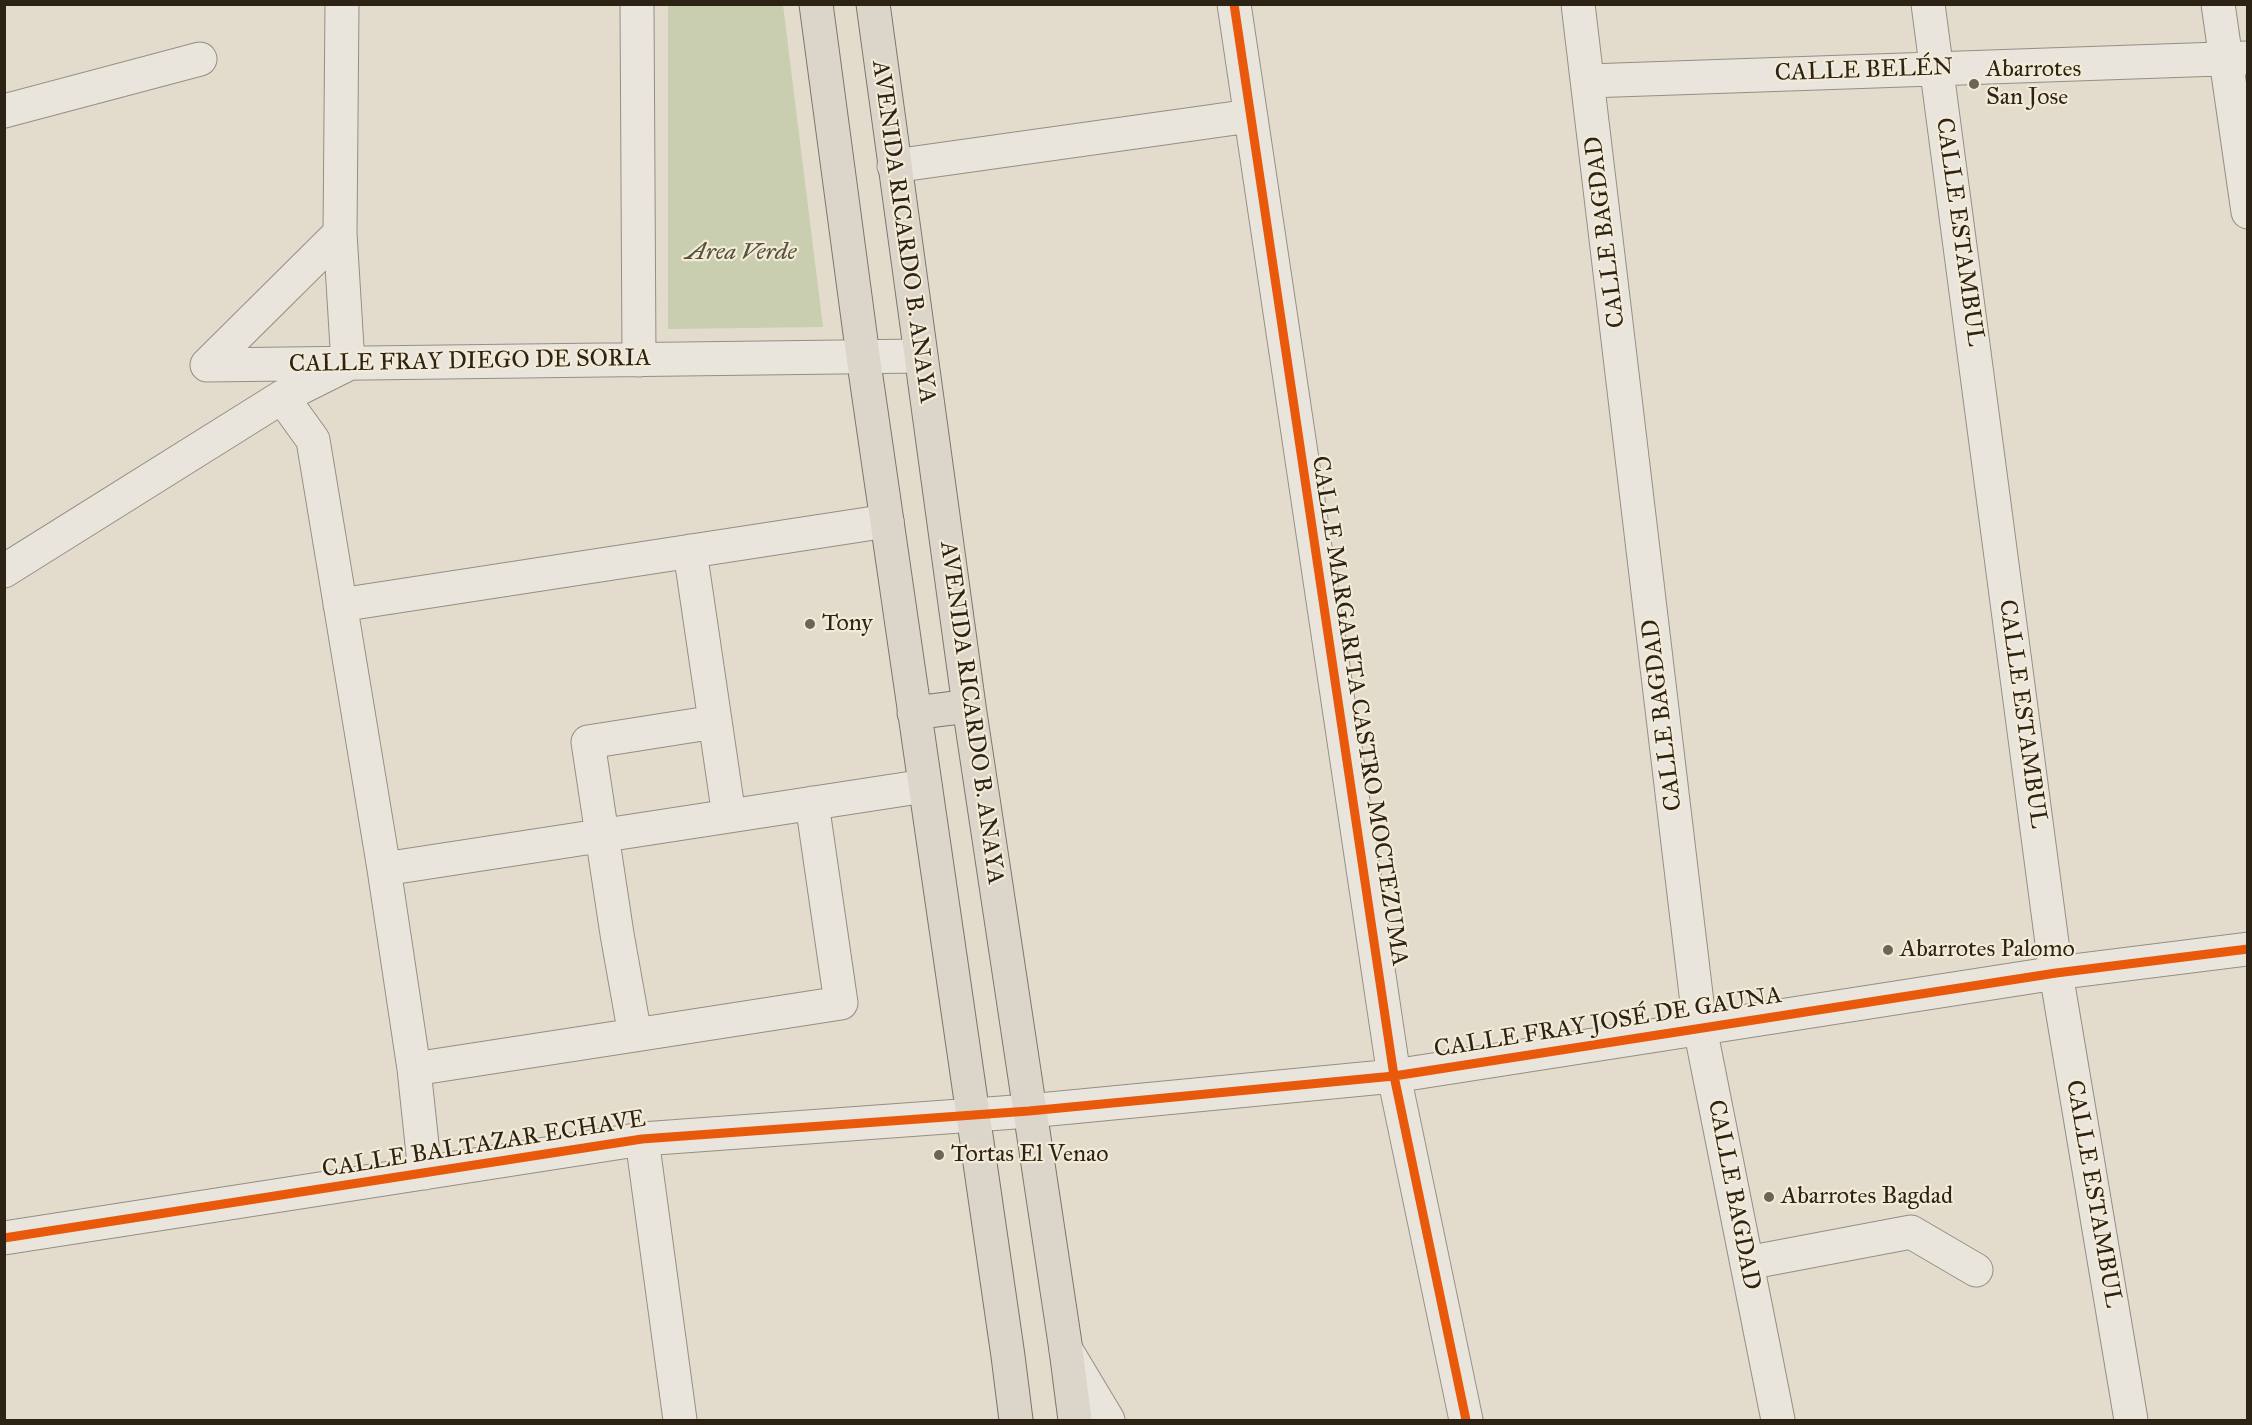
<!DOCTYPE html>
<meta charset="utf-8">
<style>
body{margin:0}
#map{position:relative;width:2252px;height:1425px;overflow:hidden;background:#e3dccc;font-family:"IM FELL Great Primer",serif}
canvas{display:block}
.frame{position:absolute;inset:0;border:6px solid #2d2315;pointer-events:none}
</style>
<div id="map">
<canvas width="2252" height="1425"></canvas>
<div class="frame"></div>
</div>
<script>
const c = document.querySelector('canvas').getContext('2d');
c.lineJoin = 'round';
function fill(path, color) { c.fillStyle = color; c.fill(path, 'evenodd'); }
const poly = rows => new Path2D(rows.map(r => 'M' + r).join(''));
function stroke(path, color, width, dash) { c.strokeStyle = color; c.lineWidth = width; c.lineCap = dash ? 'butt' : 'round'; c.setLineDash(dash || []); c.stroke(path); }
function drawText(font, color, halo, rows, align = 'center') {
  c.font = font + ' "IM FELL Great Primer",serif'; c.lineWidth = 4.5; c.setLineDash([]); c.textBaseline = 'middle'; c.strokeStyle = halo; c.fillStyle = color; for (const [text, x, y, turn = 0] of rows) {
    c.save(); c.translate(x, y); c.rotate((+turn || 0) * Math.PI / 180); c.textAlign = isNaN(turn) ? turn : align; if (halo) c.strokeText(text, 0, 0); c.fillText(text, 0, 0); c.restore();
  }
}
fill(poly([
 [668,5,783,5,823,327,668,329]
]), '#c8ceaf');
const minor = poly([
 [637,4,639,360],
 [1234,4,1394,1076,1466,1420],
 [1578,4,1700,1028,1778,1420],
 [1928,4,2056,973,2131,1420],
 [2218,4,2248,212],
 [1588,81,2248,58],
 [4,111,200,59],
 [894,166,1250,116],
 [207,365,920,356],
 [207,365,340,233],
 [282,397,313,440,384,869,925,786],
 [690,551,729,816],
 [4,571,282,397,348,364,340,233,342,4],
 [340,605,887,521],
 [384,869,414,1069,635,1035,841,1003,812,803],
 [635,1035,617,934,588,742,715,722],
 [414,1069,425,1173],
 [642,1139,680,1420],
 [4,1238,642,1139,1029,1111,1394,1076,2056,973,2248,949],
 [1747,1263,1911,1232,1976,1270],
 [1066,1350,1108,1420]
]);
const major = poly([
 [816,4,863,356,1008,1356,1016,1420],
 [873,4,969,706,1066,1350,1075,1420],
 [914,713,969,706]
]);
stroke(minor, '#948f84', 35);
stroke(major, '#7a766c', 35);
stroke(minor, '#e9e5dd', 33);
stroke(major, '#dcd5c9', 33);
stroke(poly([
 [1234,4,1394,1076,1466,1420],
 [4,1238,642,1139,1029,1111,1394,1076,2056,973,2248,949]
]), '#e8590c', 9);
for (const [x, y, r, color] of [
 [1974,84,6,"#6d6455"],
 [810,624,6,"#6d6455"],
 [1888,950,6,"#6d6455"],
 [939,1155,6,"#6d6455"],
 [1769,1197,6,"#6d6455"]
]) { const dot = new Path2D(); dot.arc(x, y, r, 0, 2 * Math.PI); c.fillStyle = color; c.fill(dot); stroke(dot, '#f3ead7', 2); }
drawText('24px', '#2d2315', '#f3ead7', [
 ["Abarrotes",1986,70],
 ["San Jose",1986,98],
 ["Tony",822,624],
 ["Abarrotes Palomo",1900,950],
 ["Tortas El Venao",951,1155],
 ["Abarrotes Bagdad",1781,1197]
], 'left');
drawText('24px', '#2d2315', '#f3ead7', [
 ["CALLE BELÉN",1864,71,-2],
 ["AVENIDA RICARDO B. ANAYA",903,232,82],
 ["CALLE BAGDAD",1606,232,-97],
 ["CALLE ESTAMBUL",1959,232,82],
 ["CALLE FRAY DIEGO DE SORIA",470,362,-1],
 ["CALLE MARGARITA CASTRO MOCTEZUMA",1359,711,81],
 ["AVENIDA RICARDO B. ANAYA",971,713,82],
 ["CALLE ESTAMBUL",2022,714,82],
 ["CALLE BAGDAD",1663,715,-97],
 ["CALLE FRAY JOSÉ DE GAUNA",1608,1023,-9],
 ["CALLE BALTAZAR ECHAVE",484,1145,-9],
 ["CALLE ESTAMBUL",2093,1194,80],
 ["CALLE BAGDAD",1733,1195,79]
]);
drawText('italic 24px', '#55533c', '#f3ead7', [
 ["Area Verde",741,253]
]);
</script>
